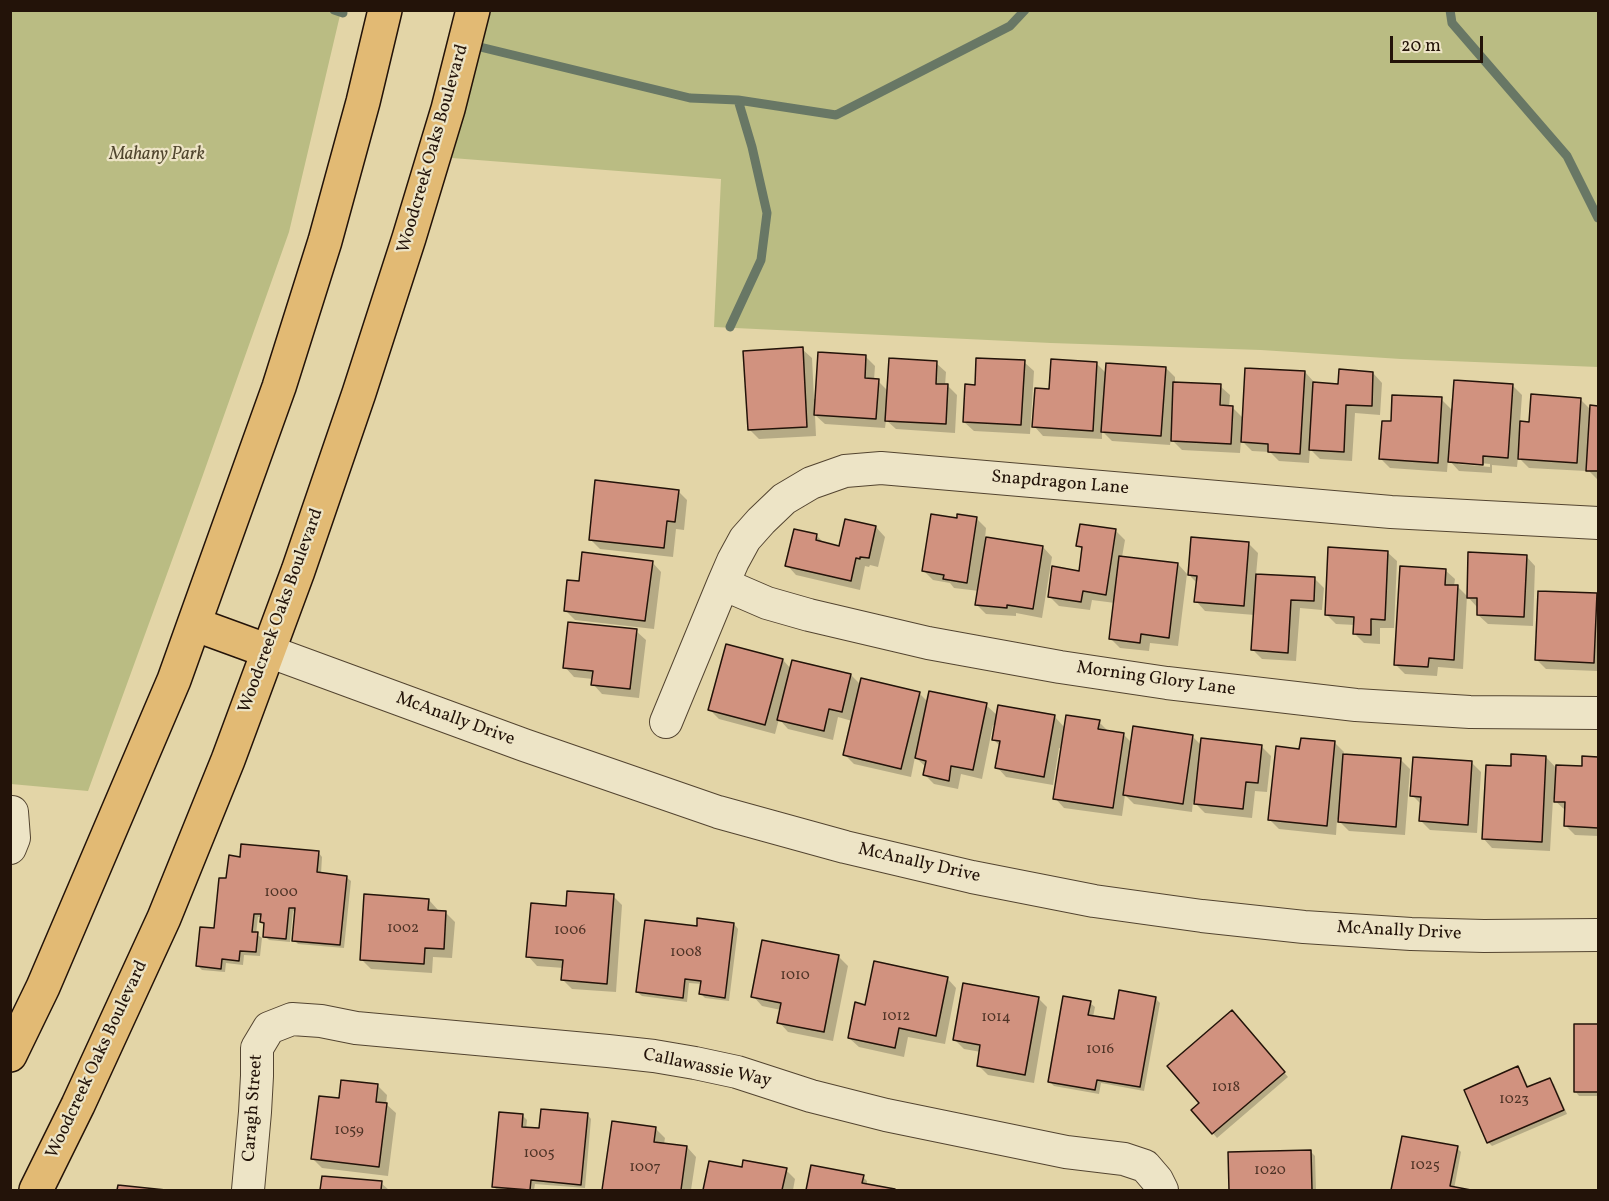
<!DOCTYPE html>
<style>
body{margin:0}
#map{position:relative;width:1609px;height:1201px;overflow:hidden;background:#e3d5a7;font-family:Vollkorn,serif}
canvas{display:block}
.frame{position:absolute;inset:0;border:12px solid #231309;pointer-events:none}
.scale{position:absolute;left:1390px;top:36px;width:93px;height:27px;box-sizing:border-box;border:3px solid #231309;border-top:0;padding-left:8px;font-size:18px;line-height:21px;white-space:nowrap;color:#231309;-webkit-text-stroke:4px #ede4c6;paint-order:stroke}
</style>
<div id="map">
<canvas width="1609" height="1201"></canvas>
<div class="frame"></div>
<div class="scale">20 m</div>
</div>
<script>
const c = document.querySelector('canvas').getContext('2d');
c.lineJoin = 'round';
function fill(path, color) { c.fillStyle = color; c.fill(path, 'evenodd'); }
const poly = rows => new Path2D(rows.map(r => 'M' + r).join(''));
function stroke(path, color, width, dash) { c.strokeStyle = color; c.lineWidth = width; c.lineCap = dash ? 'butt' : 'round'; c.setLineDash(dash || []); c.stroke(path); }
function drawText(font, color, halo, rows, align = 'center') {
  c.font = font + ' Vollkorn,serif'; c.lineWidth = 4.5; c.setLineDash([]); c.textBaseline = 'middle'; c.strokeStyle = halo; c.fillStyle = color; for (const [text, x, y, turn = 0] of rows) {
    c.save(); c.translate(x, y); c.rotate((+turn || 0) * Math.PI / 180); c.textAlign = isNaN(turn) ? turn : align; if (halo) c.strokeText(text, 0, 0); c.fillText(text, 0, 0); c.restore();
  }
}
fill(poly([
 [10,11,341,11,289,232,199,486,88,791,11,784],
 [483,11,1598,11,1598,367,1401,359,1261,350,1051,343,714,327,721,179,452,158,460,102]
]), '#babc83');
fill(poly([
 [802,349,812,358,814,399,816,399,865,356,875,366,874,380,878,381,888,391,936,363,946,372,945,386,948,386,957,395,955,433,896,429,886,420,885,428,825,424,815,415,816,436,759,439,749,429],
 [1024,362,1034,371,1030,434,974,431,964,422,976,386],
 [1096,363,1107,374,1166,368,1175,377,1175,383,1220,386,1230,395,1229,407,1232,407,1244,419,1305,372,1314,382,1314,384,1339,385,1373,373,1382,383,1380,415,1355,413,1352,461,1320,459,1310,449,1309,463,1279,461,1270,452,1252,451,1241,440,1240,453,1182,450,1171,439,1170,445,1112,441,1102,431,1102,439,1043,436,1034,426,1050,391],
 [1512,385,1522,395,1520,423,1531,423,1580,399,1591,410,1591,407,1598,407,1598,480,1586,468,1586,471,1529,468,1518,457,1517,467,1492,465,1492,473,1459,471,1448,459,1447,472,1390,468,1381,459,1392,423,1441,399,1453,411],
 [1458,461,1490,464,1490,467,1458,464],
 [678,491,687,500,684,530,676,529,673,557,600,549,590,539],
 [977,519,986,528,985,538,1043,547,1052,557,1042,618,1016,613,1016,616,986,614,976,604,979,591,954,588,950,583,933,580,924,571,958,520],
 [876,527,885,537,878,567,870,565,869,567,865,566,860,590,796,575,787,565,817,536,825,544,840,548],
 [1115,530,1125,540,1122,557,1178,564,1187,574,1178,646,1150,643,1149,651,1120,648,1110,638,1115,603,1092,600,1090,610,1059,606,1049,596,1080,572,1083,550,1078,545],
 [1248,543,1258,553,1256,575,1315,579,1324,588,1322,610,1300,608,1296,661,1262,659,1252,649,1255,615,1205,611,1196,601,1197,583,1189,575],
 [1387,552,1397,561,1394,628,1380,628,1380,644,1364,643,1355,634,1355,625,1336,624,1327,615],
 [1526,556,1535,566,1533,626,1488,624,1478,615,1477,607,1467,596,1463,669,1438,667,1437,676,1405,674,1395,664,1445,570,1455,579,1454,586,1458,587,1468,597],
 [652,562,661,572,654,629,575,620,565,610,580,582],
 [1596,595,1598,597,1598,671,1546,669,1537,660],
 [636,631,646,640,639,698,602,694,593,684,593,679,574,677,565,667],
 [783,660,791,669,851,675,861,685,919,693,928,702,986,705,998,716,1054,716,1065,728,1099,722,1108,731,1123,734,1132,743,1192,736,1202,746,1261,746,1271,756,1267,792,1255,791,1252,818,1205,813,1193,801,1192,812,1134,804,1125,795,1122,816,1064,808,1055,798,1062,749,1059,748,1053,785,1006,777,997,767,1001,747,993,739,996,726,993,725,982,779,961,774,958,789,934,784,925,775,926,767,915,757,911,777,854,764,844,754,852,721,838,717,833,740,788,729,779,719,775,734,719,719,709,709],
 [1334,742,1344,752,1343,755,1400,759,1410,769,1405,835,1349,831,1337,819,1336,835,1279,829,1270,820,1301,750],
 [1546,757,1557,769,1583,767,1583,757,1598,758,1598,836,1575,835,1565,825,1565,810,1553,799,1550,851,1492,848,1483,838,1512,767],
 [1472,763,1481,772,1477,833,1430,830,1421,821,1422,805,1412,795],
 [318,852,322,857,321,874,346,877,351,881,344,948,298,944,294,940,296,912,293,911,290,942,269,940,265,936,266,925,262,922,262,917,258,917,256,934,262,938,260,956,244,955,243,965,226,963,225,972,202,970,197,965,215,930,228,880,241,859],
 [613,896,622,905,616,992,572,989,563,980,564,968,537,966,528,956,567,907],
 [429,900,438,910,438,912,445,912,455,922,452,958,433,957,432,973,371,969,361,959],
 [734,924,738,929,729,1001,705,998,701,994,702,984,689,983,687,1002,642,996,637,992,698,928],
 [838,956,848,966,833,1041,788,1032,779,1022,781,1010,762,1006,753,996],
 [947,978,956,988,945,1044,908,1037,904,1057,859,1047,849,1038,866,1007],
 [1038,998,1047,1007,1034,1083,988,1075,978,1065,981,1052,964,1049,955,1040],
 [1155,998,1160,1003,1144,1091,1101,1083,1099,1094,1054,1086,1049,1081,1090,1003,1095,1007,1093,1017,1115,1021],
 [1236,1016,1288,1077,1217,1138,1193,1110,1201,1103],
 [1575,1026,1598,1026,1598,1096,1579,1096,1575,1091],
 [1518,1068,1522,1073,1529,1088,1549,1079,1554,1084,1567,1114,1492,1146,1488,1142],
 [378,1086,387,1095,386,1104,396,1113,388,1176,322,1168,313,1159,341,1100],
 [587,1114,591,1119,585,1188,535,1184,534,1190,497,1190,494,1187,522,1115,527,1120,526,1129,540,1130],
 [613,1123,656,1129,665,1138,664,1144,687,1147,696,1157,691,1190,604,1190],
 [1403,1137,1457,1148,1461,1152,1454,1189,1464,1190,1393,1190],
 [1311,1152,1315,1156,1316,1190,1231,1190,1230,1153],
 [710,1163,743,1169,786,1170,795,1179,793,1190,704,1190],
 [812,1166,863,1177,867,1181,867,1185,894,1190,807,1190],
 [323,1177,381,1183,389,1190,322,1190],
 [119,1186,158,1190,119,1190]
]), '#0003');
stroke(poly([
 [334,10,343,13],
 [1450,10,1452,23,1567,156,1598,218],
 [480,47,690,98,738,100,836,115,1010,26,1025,10],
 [730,327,761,260,767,213,752,147,738,100]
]), '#687765', 9);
const building = poly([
 [803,347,807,427,748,430,743,351,803,347],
 [818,352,866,355,865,378,879,379,876,419,814,415,818,352],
 [889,358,937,361,936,384,948,384,946,424,885,421,889,358],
 [976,358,1025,360,1021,425,963,422,965,384,975,385,976,358],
 [1051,359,1097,362,1093,431,1032,427,1035,388,1049,389,1051,359],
 [1106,363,1166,367,1161,436,1101,432,1106,363],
 [1245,368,1305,371,1300,454,1268,452,1268,444,1241,442,1245,368],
 [1339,369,1373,372,1372,406,1346,405,1344,452,1309,450,1313,382,1338,384,1339,369],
 [1454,380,1513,384,1508,458,1483,456,1483,465,1448,462,1454,380],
 [1173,382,1221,384,1220,405,1233,406,1231,444,1171,441,1173,382],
 [1531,394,1581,398,1577,463,1518,459,1520,421,1529,422,1531,394],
 [1392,395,1442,397,1438,463,1379,459,1382,421,1391,421,1392,395],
 [1590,405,1598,406,1598,471,1586,471,1590,405],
 [595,480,679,490,675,522,667,521,664,548,589,540,595,480],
 [931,514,957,518,957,514,977,517,967,583,943,579,944,575,922,571,931,514],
 [845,519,876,526,869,558,860,557,860,559,856,558,851,581,785,566,794,529,817,534,816,540,839,546,845,519],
 [1080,524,1116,529,1106,595,1083,591,1081,602,1048,597,1052,566,1079,571,1082,547,1076,546,1080,524],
 [986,537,1043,546,1033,609,1007,605,1007,608,975,605,986,537],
 [1191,537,1249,542,1244,606,1194,602,1197,576,1188,575,1191,537],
 [1328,547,1388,551,1385,620,1371,619,1371,635,1353,634,1354,617,1325,615,1328,547],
 [582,552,653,561,645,621,564,611,567,580,579,581,582,552],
 [1468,552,1527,555,1524,617,1477,615,1477,598,1467,598,1468,552],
 [1119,556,1178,563,1169,638,1141,634,1140,643,1109,639,1119,556],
 [1400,566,1446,569,1445,585,1458,585,1454,660,1429,658,1428,667,1394,665,1400,566],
 [1256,574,1315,577,1314,601,1291,600,1288,653,1251,650,1256,574],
 [1538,591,1597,593,1594,663,1535,660,1538,591],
 [568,622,637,629,630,689,591,685,593,671,563,668,568,622],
 [726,644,783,659,765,725,708,710,726,644],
 [792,660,851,674,842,712,829,709,824,731,777,720,792,660],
 [861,678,920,692,901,769,843,755,861,678],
 [929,691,987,703,973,770,951,766,949,781,923,775,926,761,915,758,929,691],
 [998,705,1055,715,1044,777,995,768,1000,741,992,740,998,705],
 [1066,715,1100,720,1098,729,1124,733,1113,808,1053,799,1066,715],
 [1133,726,1193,735,1183,804,1123,795,1133,726],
 [1201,738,1262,745,1258,783,1246,782,1243,809,1194,804,1201,738],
 [1301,738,1335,741,1327,826,1268,820,1276,746,1299,749,1301,738],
 [1343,754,1401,758,1396,827,1338,822,1343,754],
 [1511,754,1546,756,1542,842,1482,839,1486,765,1511,766,1511,754],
 [1582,756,1598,757,1598,828,1564,826,1565,802,1554,802,1556,765,1582,766,1582,756],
 [1413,757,1472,761,1468,825,1419,821,1421,797,1410,796,1413,757],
 [241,844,319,851,317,872,347,876,340,945,292,941,295,908,289,908,286,939,263,937,264,923,260,922,261,914,254,914,252,932,258,932,256,952,240,951,239,961,222,959,221,969,196,966,200,927,214,928,219,878,226,878,229,855,240,857,241,844],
 [567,891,614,894,607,984,561,980,563,960,526,957,531,903,566,906,567,891],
 [364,894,429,899,428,910,446,911,444,949,425,948,424,964,360,960,364,894],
 [697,918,734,923,725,998,699,994,701,981,685,979,683,998,636,992,645,920,697,926,697,918],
 [762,940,839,955,824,1032,777,1023,781,1003,751,997,762,940],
 [874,961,948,977,936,1036,899,1028,895,1048,848,1038,855,1002,865,1005,874,961],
 [963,983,1039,997,1025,1075,977,1066,980,1045,953,1040,963,983],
 [1119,990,1156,997,1140,1087,1097,1080,1095,1090,1048,1082,1063,996,1091,1001,1088,1015,1114,1019,1119,990],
 [1232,1010,1285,1072,1212,1134,1191,1110,1199,1103,1167,1066,1232,1010],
 [1574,1024,1598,1024,1598,1092,1574,1092,1574,1024],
 [1518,1066,1527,1087,1550,1078,1564,1110,1487,1143,1464,1090,1518,1066],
 [341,1080,378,1084,376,1102,387,1103,379,1167,311,1159,319,1096,339,1098,341,1080],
 [541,1109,588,1113,581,1185,531,1180,530,1190,492,1187,499,1112,523,1114,522,1127,539,1128,541,1109],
 [612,1121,656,1127,654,1142,687,1146,681,1190,602,1190,612,1121],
 [1402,1136,1458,1146,1450,1186,1471,1190,1391,1190,1402,1136],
 [1311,1150,1312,1190,1229,1190,1228,1152,1311,1150],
 [743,1160,787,1168,782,1190,703,1190,709,1161,742,1167,743,1160],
 [811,1165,864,1175,862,1183,895,1189,895,1190,806,1190,811,1165],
 [322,1176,382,1181,381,1190,320,1190,322,1176],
 [118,1185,166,1190,117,1190,118,1185]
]);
fill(building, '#d1927f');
stroke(building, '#231309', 1.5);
const minor = poly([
 [723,584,767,603,809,615,928,643,1060,667,1167,683,1356,705,1470,712,1598,713],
 [268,651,524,745,718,812,845,847,972,877,1094,901,1202,916,1304,927,1411,934,1484,936,1598,935],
 [666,722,723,584,733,561,745,539,761,521,784,499,811,483,845,471,881,468,1391,512,1598,523],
 [10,848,14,838,12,812],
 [248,1190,255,1112,257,1076,257,1048,269,1028,292,1019,321,1021,356,1028,608,1051,654,1056,695,1063,737,1072,811,1096,886,1115,1066,1152,1124,1159,1145,1166,1157,1180,1162,1190]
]);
const major = poly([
 [194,624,268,651],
 [10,1055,43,987,90,877,174,680,194,624,279,387,325,241,363,102,385,10],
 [36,1190,78,1105,164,918,228,760,298,571,359,393,409,238,448,109,473,10]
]);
stroke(minor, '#534430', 34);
stroke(major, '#231309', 36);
stroke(minor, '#ede4c6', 32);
stroke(major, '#e2ba74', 33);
drawText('15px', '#4e3326', null, [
 ["1000",281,893],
 ["1002",403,929],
 ["1006",570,931],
 ["1008",686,953],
 ["1010",795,976],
 ["1012",896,1017],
 ["1014",996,1018],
 ["1016",1100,1050],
 ["1018",1226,1088],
 ["1023",1514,1100],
 ["1059",349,1131],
 ["1005",539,1154],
 ["1025",1425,1166],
 ["1007",645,1168],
 ["1020",1270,1171]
]);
drawText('18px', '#231309', '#ede4c6', [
 ["Woodcreek Oaks Boulevard",434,149,-74],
 ["Snapdragon Lane",1060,484,5],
 ["Woodcreek Oaks Boulevard",282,611,-70],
 ["Morning Glory Lane",1156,680,8],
 ["McAnally Drive",455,720,20],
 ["McAnally Drive",919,864,13],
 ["McAnally Drive",1399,932,3],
 ["Woodcreek Oaks Boulevard",98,1060,-65],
 ["Callawassie Way",707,1069,12],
 ["Caragh Street",254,1108,-86]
]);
drawText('italic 18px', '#50462e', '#ede4c6', [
 ["Mahany Park",157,156]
]);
</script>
